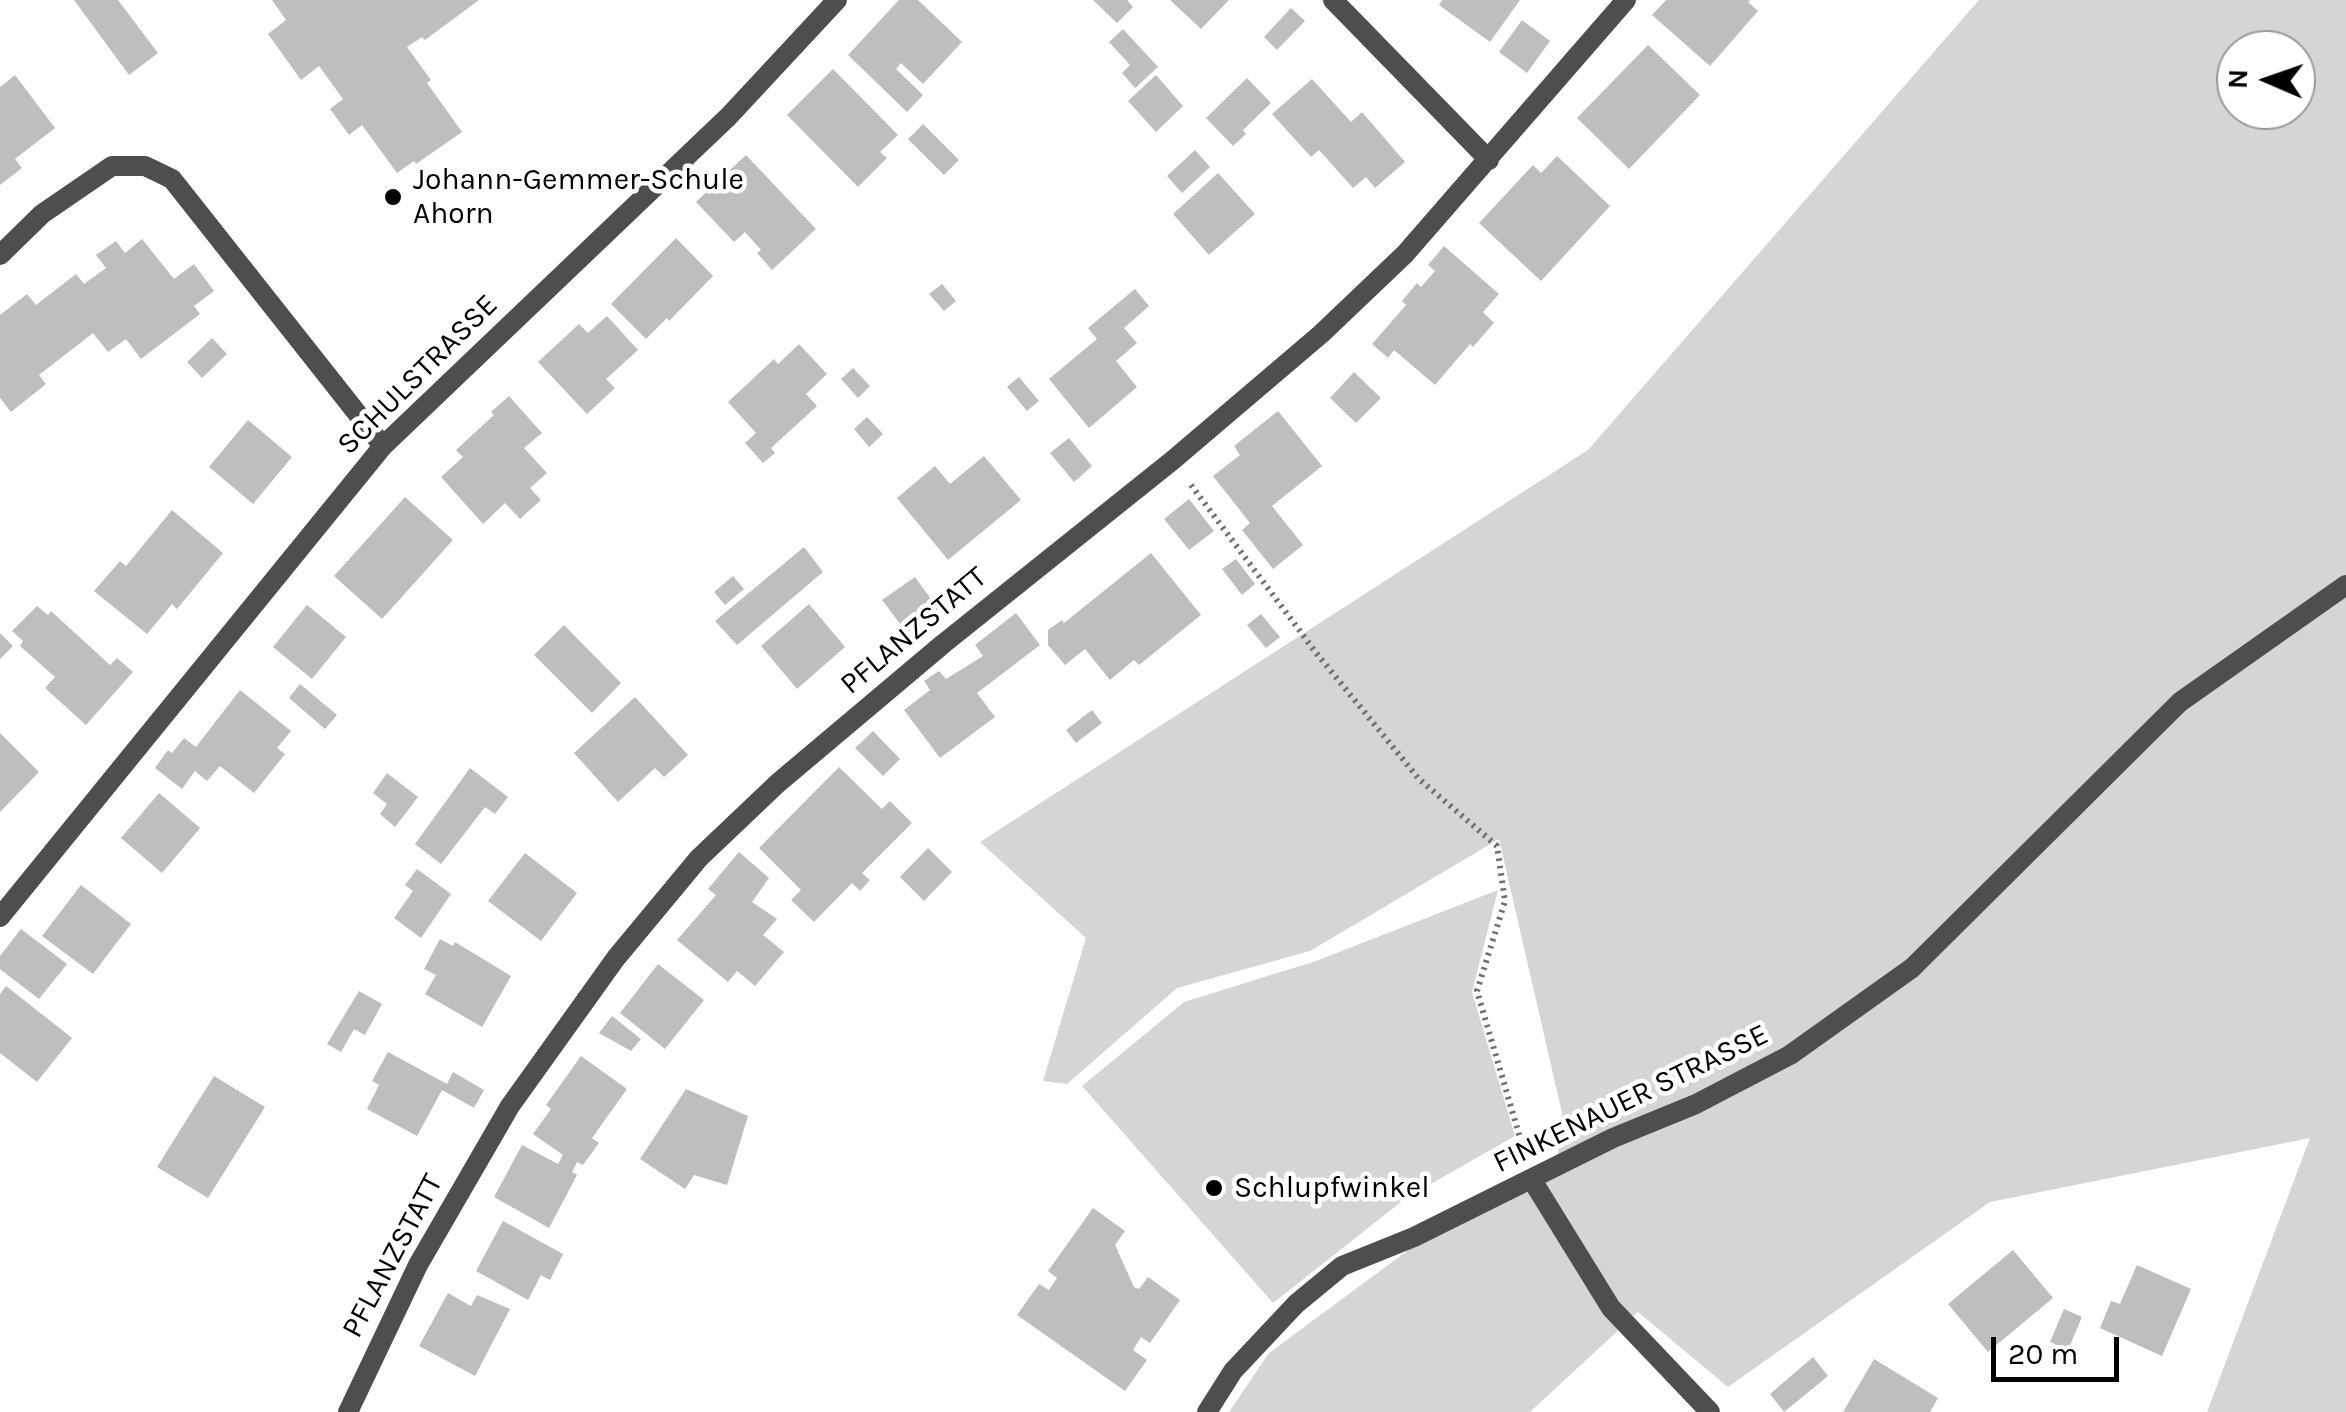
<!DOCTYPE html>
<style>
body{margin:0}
#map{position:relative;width:2346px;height:1412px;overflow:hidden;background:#fff;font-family:Karla,sans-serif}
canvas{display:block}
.north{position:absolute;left:2216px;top:30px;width:100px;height:100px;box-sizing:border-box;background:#fff;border:2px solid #999;border-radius:50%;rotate:272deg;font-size:28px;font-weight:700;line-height:40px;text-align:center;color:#000}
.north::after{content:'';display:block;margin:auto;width:35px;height:45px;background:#000;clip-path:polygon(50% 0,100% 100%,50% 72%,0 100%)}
.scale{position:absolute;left:1991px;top:1337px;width:128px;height:45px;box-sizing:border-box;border:5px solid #000;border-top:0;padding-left:12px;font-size:30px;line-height:35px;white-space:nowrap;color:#000;-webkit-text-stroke:8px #fff;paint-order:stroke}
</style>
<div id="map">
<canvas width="2346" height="1412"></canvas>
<div class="north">N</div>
<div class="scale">20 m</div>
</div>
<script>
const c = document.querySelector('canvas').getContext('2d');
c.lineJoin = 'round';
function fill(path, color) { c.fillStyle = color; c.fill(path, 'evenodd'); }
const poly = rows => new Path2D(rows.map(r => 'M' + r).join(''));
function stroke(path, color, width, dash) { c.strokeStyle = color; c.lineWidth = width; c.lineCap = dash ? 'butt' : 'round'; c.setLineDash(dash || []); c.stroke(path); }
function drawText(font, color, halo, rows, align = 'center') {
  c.font = font + ' Karla,sans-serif'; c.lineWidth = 9; c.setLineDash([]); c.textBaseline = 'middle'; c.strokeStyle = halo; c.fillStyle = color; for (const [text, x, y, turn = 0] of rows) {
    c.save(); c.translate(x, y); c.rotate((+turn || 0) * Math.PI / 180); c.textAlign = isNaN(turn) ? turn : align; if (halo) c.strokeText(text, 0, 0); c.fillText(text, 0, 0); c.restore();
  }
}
fill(poly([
 [1979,0,2346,0,2346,1412,2207,1412,2310,1138,1990,1202,1728,1387,1638,1312,1530,1412,1229,1412,1269,1353,1426,1237,1557,1165,1562,1113,1499,839,1310,951,1177,988,1067,1084,1043,1081,1086,938,980,842,1588,450],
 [2236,50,2296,50,2296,110,2236,110],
 [1498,890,1472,992,1515,1136,1406,1198,1273,1303,1082,1086,1184,1002,1316,961]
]), '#d5d5d5');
fill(poly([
 [74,0,118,0,158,53,129,75],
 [272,0,479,0,425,40,422,37,407,47,431,80,427,83,462,132,416,164,414,161,397,173,362,125,349,135,330,109,343,99,319,66,301,80,268,34,286,20],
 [899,0,918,0,962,42,923,84,901,63,896,69,923,95,907,112,848,55],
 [1093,0,1127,0,1133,7,1117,23],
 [1170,0,1229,0,1201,29],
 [1442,0,1520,0,1490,42,1439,5],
 [1666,0,1750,0,1748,2,1758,11,1710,66,1652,15],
 [1291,8,1305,21,1277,50,1264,37],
 [1522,20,1550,41,1527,73,1499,52],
 [1123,29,1158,67,1135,88,1122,73,1130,65,1109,42],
 [1648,45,1700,95,1629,169,1577,118],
 [833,69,898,135,880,152,887,158,858,187,787,115],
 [15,75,55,128,15,159,22,168,0,185,0,87],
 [1156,75,1183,106,1156,132,1128,101],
 [1247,78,1271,103,1243,130,1246,134,1233,146,1206,118],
 [1312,79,1351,122,1362,112,1405,162,1375,188,1366,177,1353,188,1319,150,1311,157,1272,114],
 [923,124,959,160,944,175,908,139],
 [1195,150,1210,167,1182,193,1167,176],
 [746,155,816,229,772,270,757,253,761,250,745,232,734,242,696,202],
 [1557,156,1610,206,1541,281,1479,223,1533,165,1541,173],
 [1218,173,1255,214,1209,255,1173,214],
 [676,238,713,276,669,321,667,318,646,339,611,304],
 [142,239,174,279,194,264,214,291,194,306,200,314,141,359,126,339,108,352,93,333,39,375,46,384,11,412,0,398,0,315,27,294,36,305,76,274,84,284,106,268,96,255,116,241,125,253],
 [1444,246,1499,294,1483,312,1494,323,1473,347,1470,344,1435,385,1394,350,1388,358,1372,344,1406,305,1402,301,1417,283,1421,287,1435,271,1428,265],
 [942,284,956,301,944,311,929,294],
 [1135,289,1149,306,1124,328,1137,343,1116,361,1137,387,1089,428,1049,379,1097,339,1088,328],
 [607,316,638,350,606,379,615,388,587,414,538,362,579,324,588,333],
 [212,338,227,354,202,378,187,362],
 [799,344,827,374,806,394,817,406,771,448,775,453,763,463,745,443,756,433,728,402,774,359,778,364],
 [853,368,870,386,858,398,841,379],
 [1354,372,1381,398,1356,423,1330,398],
 [1019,377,1039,401,1027,411,1007,387],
 [509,396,542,433,524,448,547,473,530,488,541,500,520,519,505,503,483,524,441,477,463,457,456,450,494,415,491,412],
 [1278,411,1322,466,1272,506,1303,545,1273,569,1242,530,1250,523,1213,476,1240,455,1234,446],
 [867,417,883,434,869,447,854,429],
 [248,420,292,457,253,504,209,467],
 [1069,438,1092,466,1074,482,1050,453],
 [984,456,1021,500,948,560,897,498,935,466,950,484],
 [405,497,453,540,382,619,334,576],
 [1189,499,1214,531,1189,550,1164,519],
 [172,510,223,553,177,609,172,604,147,634,94,591,120,561,126,566],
 [804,547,823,572,737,645,715,621],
 [1151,553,1201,615,1139,665,1134,660,1110,680,1085,649,1065,665,1048,645,1048,630,1062,620,1064,623],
 [1236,559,1255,584,1242,595,1222,569],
 [733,576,744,589,725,605,714,592],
 [915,577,939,610,907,633,882,600],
 [809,604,845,647,797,689,761,646],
 [307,605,346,637,312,679,273,647],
 [37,606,48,615,51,611,110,665,117,658,133,672,86,725,45,688,55,677,20,646,23,641,12,631],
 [1016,613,1040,645,977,693,995,717,940,758,904,710,930,690,924,681,939,671,946,679,983,656,975,645],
 [1261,614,1280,637,1266,648,1247,625],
 [564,625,621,683,592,713,534,655],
 [0,633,13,646,0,659],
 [300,684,337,715,325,729,289,698],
 [240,690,291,731,277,748,285,754,254,793,220,766,207,781,195,771,182,789,155,768,168,750,172,753,184,738,196,747],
 [635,697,688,755,664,777,655,768,618,802,574,753],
 [1092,710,1102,723,1076,743,1066,730],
 [873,731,900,759,883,776,855,748],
 [0,733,39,772,0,812],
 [839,767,882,809,890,801,912,823,862,873,870,880,860,891,852,883,814,922,791,900,801,890,759,848],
 [470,768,508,797,495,814,485,807,441,864,415,844],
 [387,773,418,797,395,827,380,814,387,804,373,793],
 [159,793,200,828,162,873,121,838],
 [928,848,952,872,924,901,900,877],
 [739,852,769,878,752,902,777,919,763,935,784,952,755,986,737,971,728,982,677,940,716,895,708,889],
 [525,853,577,893,541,941,488,901],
 [417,869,451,894,421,938,394,918,413,891,405,885],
 [81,885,131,924,93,974,42,936],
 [21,929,67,964,39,999,0,969,0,956],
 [440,939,453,946,455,942,511,976,482,1027,425,994,436,975,424,969],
 [658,964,704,1000,665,1049,620,1013],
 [6,986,72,1038,37,1082,0,1053,0,994],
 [359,991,382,1004,365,1035,354,1029,341,1052,327,1044],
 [612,1016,641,1039,631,1051,599,1033],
 [388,1052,447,1084,453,1072,484,1090,474,1108,442,1090,417,1136,367,1109,379,1085,372,1081],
 [581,1056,627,1089,592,1138,599,1143,583,1165,577,1162,572,1172,577,1175,549,1228,494,1197,522,1145,558,1164,563,1155,533,1134,551,1109,546,1105],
 [214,1076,265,1107,208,1198,157,1167],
 [686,1089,748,1116,727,1185,694,1175,685,1189,640,1159],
 [1093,1208,1125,1231,1115,1245,1134,1287,1139,1289,1148,1277,1180,1300,1150,1343,1141,1337,1133,1350,1147,1360,1125,1391,1017,1315,1039,1284,1049,1290,1057,1278,1048,1271],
 [503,1221,563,1254,550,1280,541,1275,528,1300,476,1271],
 [2013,1250,2053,1298,1988,1352,1948,1304],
 [2137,1265,2191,1289,2162,1356,2100,1328,2111,1301,2120,1304],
 [448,1293,471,1306,477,1295,510,1309,475,1376,419,1346],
 [2064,1309,2082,1317,2068,1350,2050,1342],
 [1813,1357,1828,1376,1784,1412,1770,1394],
 [1874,1359,1938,1398,1930,1412,1843,1412]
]), '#bebebe');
stroke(poly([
 [1191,485,1317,654,1419,779,1497,846,1505,901,1477,991,1523,1148]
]), '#707070', 6, [2.5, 5]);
stroke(poly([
 [1333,0,1489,160],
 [0,255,42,214,112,166,145,166,172,179,383,446],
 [0,917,383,446,729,116,837,0],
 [1532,1180,1611,1308,1710,1412],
 [348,1412,418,1265,510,1106,616,958,699,858,778,783,943,644,1173,460,1321,334,1405,254,1626,0],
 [1207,1412,1233,1371,1296,1304,1342,1266,1414,1237,1613,1138,1696,1104,1790,1055,1912,968,2180,702,2346,585]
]), '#4e4e4e', 20);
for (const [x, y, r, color] of [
 [393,197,10,"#000"],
 [1214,1188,10,"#000"]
]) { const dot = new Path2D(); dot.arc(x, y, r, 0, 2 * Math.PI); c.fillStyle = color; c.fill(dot); stroke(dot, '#fff', 4); }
drawText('30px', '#000', '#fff', [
 ["Johann-Gemmer-Schule",413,180],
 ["Ahorn",413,214],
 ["Schlupfwinkel",1234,1188]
], 'left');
drawText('30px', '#000', '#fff', [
 ["SCHULSTRASSE",418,375,-45],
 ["PFLANZSTATT",914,631,-40],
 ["FINKENAUER STRASSE",1631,1099,-26],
 ["PFLANZSTATT",393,1256,-62]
]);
</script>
